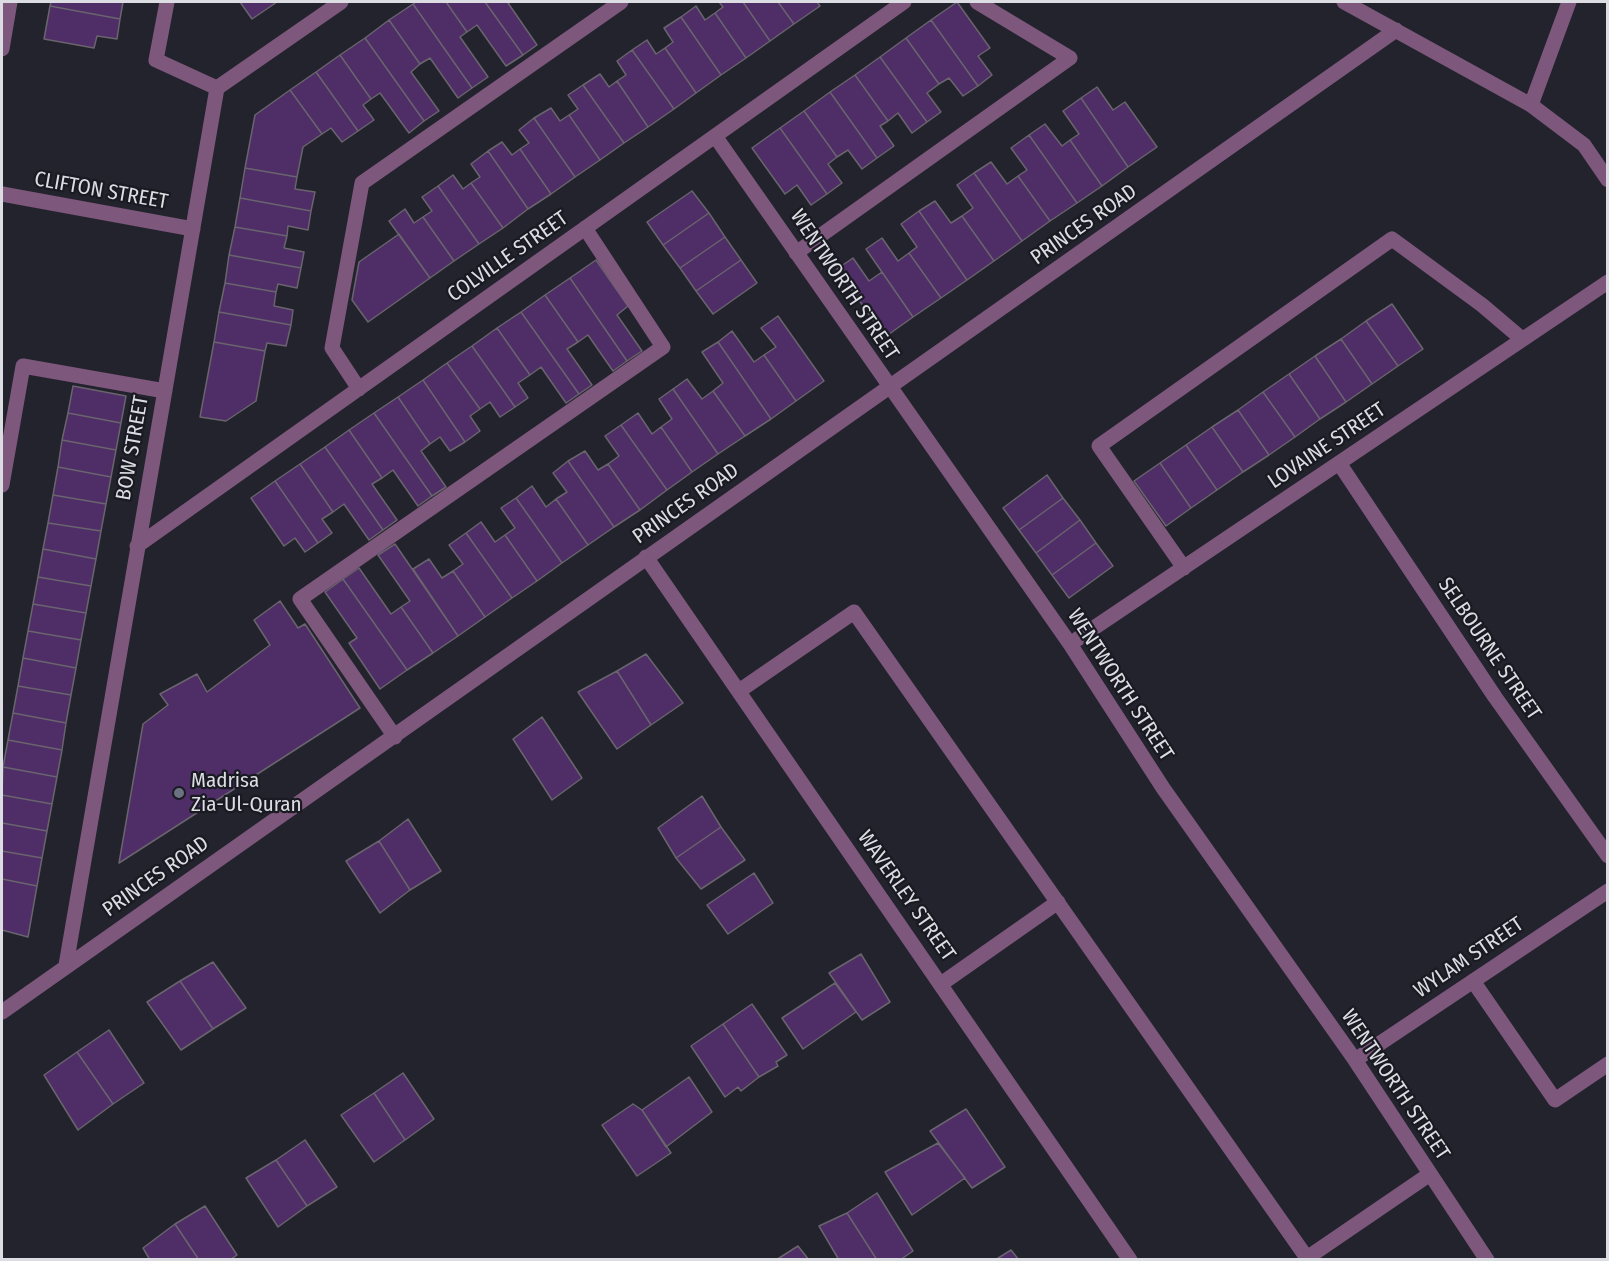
<!DOCTYPE html>
<style>
body{margin:0}
#map{position:relative;width:1609px;height:1261px;overflow:hidden;background:#22232c;font-family:"Fira Sans Condensed",sans-serif}
canvas{display:block}
.frame{position:absolute;inset:0;border:3px solid #dcdde3;pointer-events:none}
</style>
<div id="map">
<canvas width="1609" height="1261"></canvas>
<div class="frame"></div>
</div>
<script>
const c = document.querySelector('canvas').getContext('2d');
c.lineJoin = 'round';
function fill(path, color) { c.fillStyle = color; c.fill(path, 'evenodd'); }
const poly = rows => new Path2D(rows.map(r => 'M' + r).join(''));
function stroke(path, color, width, dash) { c.strokeStyle = color; c.lineWidth = width; c.lineCap = dash ? 'butt' : 'round'; c.setLineDash(dash || []); c.stroke(path); }
function drawText(font, color, halo, rows, align = 'center') {
  c.font = font + ' "Fira Sans Condensed",sans-serif'; c.lineWidth = 4.5; c.setLineDash([]); c.textBaseline = 'middle'; c.strokeStyle = halo; c.fillStyle = color; for (const [text, x, y, turn = 0] of rows) {
    c.save(); c.translate(x, y); c.rotate((+turn || 0) * Math.PI / 180); c.textAlign = isNaN(turn) ? turn : align; if (halo) c.strokeText(text, 0, 0); c.fillText(text, 0, 0); c.restore();
  }
}
const building = poly([
 [51,2,123,2,120,19,50,6,51,2],
 [240,2,277,2,252,19,240,2],
 [416,2,446,2,467,32,460,37,488,77,472,88,413,4,416,2],
 [446,2,485,2,523,55,506,66,477,25,467,32,446,2],
 [485,2,511,2,508,3,537,45,523,55,485,2],
 [719,2,743,2,770,41,746,58,715,13,723,7,719,2],
 [743,2,778,2,794,24,770,41,743,2],
 [778,2,817,2,820,6,794,24,778,2],
 [957,2,990,48,978,56,992,75,978,86,931,20,957,2],
 [413,4,472,88,458,98,430,58,420,64,389,20,413,4],
 [50,6,120,19,117,39,97,36,94,48,44,39,50,6],
 [696,6,705,20,715,13,746,58,721,75,681,17,696,6],
 [681,17,721,75,696,93,665,48,673,42,664,28,681,17],
 [389,20,420,64,411,72,439,111,424,121,365,38,389,20],
 [931,20,978,86,963,96,949,78,939,84,906,38,931,20],
 [365,38,424,121,409,133,380,93,371,99,340,55,365,38],
 [906,38,939,84,927,93,941,112,927,122,880,57,906,38],
 [647,40,656,54,665,48,696,93,674,109,632,50,647,40],
 [632,50,674,109,648,127,617,81,626,75,617,61,632,50],
 [340,55,371,99,363,105,374,120,358,131,316,72,340,55],
 [880,57,927,122,912,133,898,113,888,121,855,75,880,57],
 [316,72,358,131,342,142,331,128,322,134,290,90,316,72],
 [600,74,609,87,617,81,648,127,624,143,583,85,600,74],
 [855,75,888,121,880,126,894,146,877,158,830,92,855,75],
 [583,85,624,143,600,160,569,115,578,109,568,95,583,85],
 [1097,87,1113,110,1125,102,1157,147,1128,167,1081,98,1097,87],
 [290,90,322,134,303,147,297,177,245,168,255,115,290,90],
 [830,92,877,158,862,169,848,150,837,157,804,111,830,92],
 [1081,98,1128,167,1102,186,1070,140,1079,134,1063,111,1081,98],
 [551,108,560,121,569,115,600,160,575,177,534,118,551,108],
 [804,111,837,157,828,164,842,183,827,194,780,128,804,111],
 [534,118,575,177,551,194,520,149,529,143,519,130,534,118],
 [1045,124,1062,146,1070,140,1102,186,1077,203,1029,135,1045,124],
 [780,128,827,194,811,205,797,185,785,194,752,148,780,128],
 [1029,135,1077,203,1050,221,1018,176,1027,170,1011,148,1029,135],
 [502,142,512,155,520,149,551,194,528,209,488,151,502,142],
 [488,151,528,209,503,228,471,183,480,177,471,164,488,151],
 [991,162,1007,184,1018,176,1050,221,1022,241,974,173,991,162],
 [245,168,297,177,295,189,315,192,311,211,240,198,245,168],
 [974,173,1022,241,994,261,962,216,973,208,957,185,974,173],
 [453,175,463,189,471,183,503,228,479,244,438,186,453,175],
 [438,186,479,244,454,261,423,217,432,211,422,197,438,186],
 [692,191,709,213,663,245,647,222,692,191],
 [240,198,311,211,308,230,288,226,287,236,235,227,240,198],
 [935,201,951,223,962,216,994,261,967,280,919,211,935,201],
 [405,209,414,223,423,217,454,261,430,278,389,221,405,209],
 [919,211,967,280,941,298,909,253,917,247,901,224,919,211],
 [709,213,725,237,680,268,663,245,709,213],
 [235,227,287,236,284,248,304,252,301,268,229,255,235,227],
 [399,234,430,278,368,322,352,300,359,262,399,234],
 [725,237,741,260,696,291,680,268,725,237],
 [882,238,898,261,909,253,941,298,913,317,866,249,882,238],
 [229,255,301,268,297,288,278,284,276,292,225,283,229,255],
 [853,258,869,281,882,272,913,317,885,337,837,269,853,258],
 [596,260,628,306,617,315,642,351,627,361,570,278,596,260],
 [741,260,757,283,713,314,696,291,741,260],
 [570,278,627,361,613,371,588,335,578,342,545,295,570,278],
 [225,283,276,292,274,306,293,310,291,325,219,312,225,283],
 [545,295,578,342,567,349,592,385,579,394,521,312,545,295],
 [1392,304,1423,349,1398,366,1366,321,1392,304],
 [219,312,291,325,286,346,267,343,265,351,214,342,219,312],
 [521,312,579,394,566,403,541,367,530,375,497,328,521,312],
 [778,316,824,381,796,401,764,355,776,347,761,328,778,316],
 [1366,321,1398,366,1372,384,1341,339,1366,321],
 [497,328,530,375,518,383,528,398,515,407,472,346,497,328],
 [732,331,754,362,764,355,796,401,771,419,718,342,732,331],
 [1341,339,1372,384,1346,402,1315,356,1341,339],
 [214,342,265,351,256,401,226,421,200,417,214,342],
 [718,342,771,419,745,436,713,391,723,383,702,352,718,342],
 [472,346,515,407,500,417,490,402,480,409,447,363,472,346],
 [1315,356,1346,402,1320,419,1289,374,1315,356],
 [447,363,480,409,470,416,480,431,465,442,423,380,447,363],
 [1289,374,1320,419,1295,437,1263,392,1289,374],
 [687,379,702,399,713,391,745,436,718,454,673,389,687,379],
 [423,380,465,442,450,451,440,437,430,444,398,397,423,380],
 [73,386,126,396,121,423,68,413,73,386],
 [673,389,718,454,692,472,661,427,672,419,659,399,673,389],
 [1263,392,1295,437,1269,455,1238,410,1263,392],
 [398,397,430,444,421,451,446,487,432,496,374,413,398,397],
 [1238,410,1269,455,1243,472,1212,427,1238,410],
 [68,413,121,423,116,450,62,440,68,413],
 [374,413,432,496,418,506,393,470,382,478,349,430,374,413],
 [638,413,652,434,661,427,692,472,667,490,621,425,638,413],
 [621,425,667,490,640,510,608,464,619,456,605,436,621,425],
 [1212,427,1243,472,1217,490,1186,445,1212,427],
 [349,430,382,478,372,484,397,520,383,530,325,447,349,430],
 [62,440,116,450,111,477,58,467,62,440],
 [1186,445,1217,490,1191,508,1160,463,1186,445],
 [325,447,383,530,369,540,344,504,333,512,300,464,325,447],
 [585,451,598,470,608,464,640,510,614,527,568,461,585,451],
 [568,461,614,527,588,545,556,499,567,492,553,473,568,461],
 [1160,463,1191,508,1166,526,1134,481,1160,463],
 [300,464,333,512,322,519,332,533,318,543,275,481,300,464],
 [58,467,111,477,106,504,53,495,58,467],
 [1047,475,1063,498,1019,530,1003,508,1047,475],
 [275,481,318,543,305,552,295,538,284,546,251,498,275,481],
 [532,486,546,507,556,499,588,545,562,563,516,498,532,486],
 [53,495,106,504,101,531,48,523,53,495],
 [516,498,562,563,537,581,505,535,515,528,501,508,516,498],
 [1063,498,1080,520,1036,553,1019,530,1063,498],
 [1080,520,1096,543,1052,575,1036,553,1080,520],
 [481,522,495,542,505,535,537,581,512,598,466,533,481,522],
 [48,523,101,531,96,559,43,549,48,523],
 [466,533,512,598,485,617,453,571,463,564,449,545,466,533],
 [1096,543,1113,566,1069,598,1052,575,1096,543],
 [395,544,458,636,433,653,401,607,410,601,378,555,395,544],
 [43,549,96,559,91,586,38,577,43,549],
 [429,559,442,578,453,571,485,617,458,636,413,569,429,559],
 [359,568,391,614,401,607,433,653,407,670,343,579,359,568],
 [38,577,91,586,86,613,33,604,38,577],
 [343,579,407,670,380,689,349,643,357,638,325,592,343,579],
 [280,601,298,628,305,624,360,708,119,863,143,724,168,705,160,694,197,674,207,692,270,645,254,620,280,601],
 [33,604,86,613,81,640,28,631,33,604],
 [28,631,81,640,76,668,23,658,28,631],
 [646,654,683,703,651,725,617,671,646,654],
 [23,658,76,668,71,695,18,686,23,658],
 [617,671,651,725,617,749,578,692,617,671],
 [18,686,71,695,66,723,13,713,18,686],
 [13,713,66,723,62,750,8,740,13,713],
 [542,717,582,778,552,800,513,739,542,717],
 [8,740,62,750,57,777,3,767,8,740],
 [3,767,57,777,52,804,2,795,3,767],
 [2,795,52,804,47,831,2,823,2,795],
 [702,796,721,827,676,858,658,828,702,796],
 [408,819,441,871,410,890,379,841,408,819],
 [2,823,47,831,42,858,2,851,2,823],
 [721,827,745,860,701,889,676,858,721,827],
 [379,841,410,890,380,913,346,861,379,841],
 [2,851,42,858,37,886,2,879,2,851],
 [754,873,773,903,728,934,707,905,754,873],
 [2,879,37,886,28,937,2,930,2,879],
 [861,954,890,1002,862,1020,829,973,861,954],
 [213,962,246,1008,213,1029,180,981,213,962],
 [180,981,213,1029,181,1050,147,1002,180,981],
 [835,983,856,1012,803,1049,782,1018,835,983],
 [752,1004,787,1055,776,1062,778,1066,759,1077,723,1024,752,1004],
 [723,1024,759,1077,741,1091,738,1087,725,1097,691,1046,723,1024],
 [109,1030,144,1083,113,1104,77,1052,109,1030],
 [77,1052,113,1104,78,1130,44,1075,77,1052],
 [403,1073,434,1119,405,1140,374,1093,403,1073],
 [689,1077,712,1112,666,1147,642,1110,689,1077],
 [374,1093,405,1140,374,1162,341,1115,374,1093],
 [633,1104,642,1110,671,1153,637,1176,602,1125,633,1104],
 [966,1109,1005,1167,972,1188,930,1131,966,1109],
 [305,1140,337,1187,307,1206,276,1160,305,1140],
 [938,1143,965,1178,912,1215,885,1172,938,1143],
 [276,1160,307,1206,278,1227,246,1178,276,1160],
 [877,1193,913,1251,900,1260,877,1260,847,1213,877,1193],
 [205,1206,237,1255,230,1260,199,1260,175,1224,205,1206],
 [847,1213,877,1260,839,1260,819,1226,847,1213],
 [175,1224,199,1260,150,1260,143,1248,175,1224],
 [798,1246,809,1260,776,1260,798,1246],
 [1011,1250,1019,1260,995,1260,1011,1250]
]);
fill(building, '#4f2d67');
stroke(building, '#69646d', 1.5);
stroke(poly([
 [167,2,156,60,217,88],
 [1344,2,1531,105,1584,145,1608,180],
 [2,49,10,2],
 [1531,105,1569,2],
 [715,136,1070,644,1163,788,1355,1060,1487,1260],
 [2,194,193,229],
 [796,253,1070,58,977,2],
 [359,389,332,348,362,183,621,2],
 [1339,463,1495,697,1608,856],
 [2,485,23,366,165,391],
 [137,546,904,2],
 [646,557,1130,1260],
 [1184,568,1099,446,1392,239,1482,305,1522,339],
 [1070,644,1608,282],
 [739,691,854,612,1307,1258,1430,1174],
 [395,737,300,599,663,347,585,228],
 [66,965,217,88,341,2],
 [1473,981,1555,1100,1608,1064],
 [941,984,1058,902],
 [2,1012,1396,30],
 [1355,1060,1608,891]
]), '#7d577c', 15);
for (const [x, y, r, color] of [
 [179,793,6,"#6b7280"]
]) { const dot = new Path2D(); dot.arc(x, y, r, 0, 2 * Math.PI); c.fillStyle = color; c.fill(dot); stroke(dot, '#191a22', 2); }
drawText('21px', '#dcdde3', '#191a22', [
 ["CLIFTON STREET",101,191,10],
 ["PRINCES ROAD",1084,225,-35],
 ["COLVILLE STREET",508,257,-35],
 ["WENTWORTH STREET",844,285,56],
 ["LOVAINE STREET",1327,446,-34],
 ["BOW STREET",133,448,-80],
 ["PRINCES ROAD",686,504,-35],
 ["SELBOURNE STREET",1489,649,56],
 ["WENTWORTH STREET",1120,685,57],
 ["PRINCES ROAD",156,877,-35],
 ["WAVERLEY STREET",906,896,55],
 ["WYLAM STREET",1469,958,-34],
 ["WENTWORTH STREET",1395,1085,56]
]);
drawText('21px', '#dcdde3', '#191a22', [
 ["Madrisa",191,781],
 ["Zia-Ul-Quran",191,805]
], 'left');
</script>
